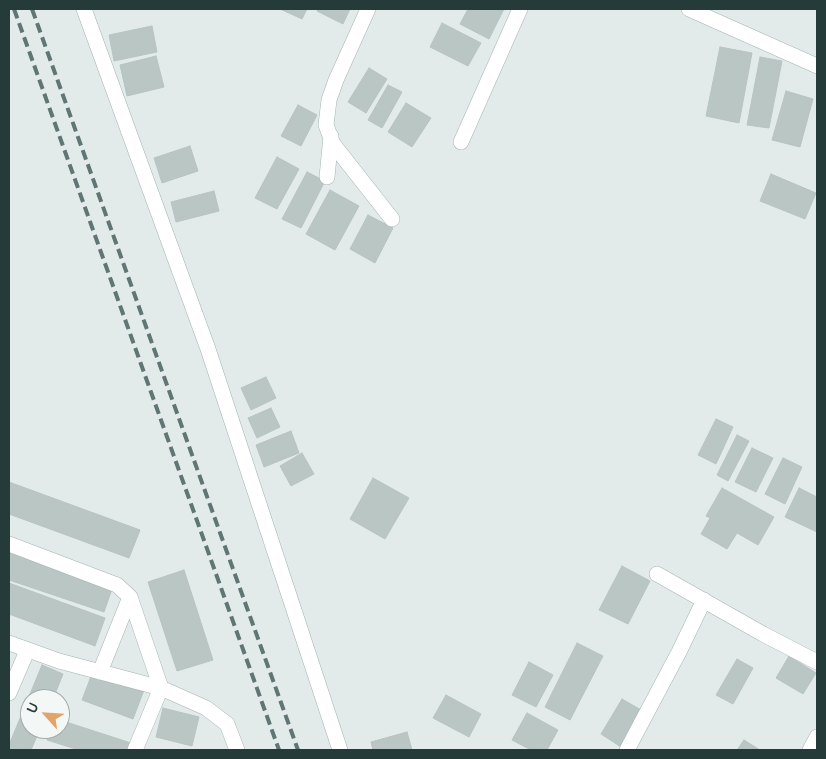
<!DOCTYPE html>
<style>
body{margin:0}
#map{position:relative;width:826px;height:759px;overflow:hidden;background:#e3ebea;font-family:Quicksand,sans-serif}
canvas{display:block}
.frame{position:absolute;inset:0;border:10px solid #253b3a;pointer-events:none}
.north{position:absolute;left:20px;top:689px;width:50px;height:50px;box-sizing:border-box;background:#f3f8f7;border:1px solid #a1acab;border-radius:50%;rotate:296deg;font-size:14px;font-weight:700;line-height:20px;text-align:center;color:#253b3a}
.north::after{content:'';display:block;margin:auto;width:18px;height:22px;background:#e2a46a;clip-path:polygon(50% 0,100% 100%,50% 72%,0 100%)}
</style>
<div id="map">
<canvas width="826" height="759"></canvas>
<div class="frame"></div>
<div class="north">U</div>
</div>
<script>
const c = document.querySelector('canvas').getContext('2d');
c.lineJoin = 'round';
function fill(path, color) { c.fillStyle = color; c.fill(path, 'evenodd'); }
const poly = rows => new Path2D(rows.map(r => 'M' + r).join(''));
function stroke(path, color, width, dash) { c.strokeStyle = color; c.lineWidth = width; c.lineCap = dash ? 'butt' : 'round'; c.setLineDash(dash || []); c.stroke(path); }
const building = poly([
 [280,9,307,9,302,19,280,9],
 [318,9,350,9,343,24,317,11,318,9],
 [468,9,504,9,489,39,460,24,468,9],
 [442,23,481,43,468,66,430,47,442,23],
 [152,26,157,52,114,61,109,35,152,26],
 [720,47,752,53,739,123,706,116,720,47],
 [156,56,164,87,127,96,120,65,156,56],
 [760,57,782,61,769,128,747,125,760,57],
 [369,68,387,79,366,113,348,102,369,68],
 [388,85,402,92,382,128,368,120,388,85],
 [786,91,813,99,800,147,772,140,786,91],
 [406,103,431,118,412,147,388,132,406,103],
 [298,105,317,115,301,146,281,136,298,105],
 [190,146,198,171,162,183,154,158,190,146],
 [277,157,299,169,277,209,255,198,277,157],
 [307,172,325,181,301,228,282,219,307,172],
 [771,174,816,193,805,219,760,201,771,174],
 [330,190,359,206,335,250,306,234,330,190],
 [214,191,219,211,176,222,171,202,214,191],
 [368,215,393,228,375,263,350,249,368,215],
 [266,377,276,398,251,410,241,388,266,377],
 [271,408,280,427,257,438,248,418,271,408],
 [716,419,733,427,716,464,698,455,716,419],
 [291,431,299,453,264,467,256,445,291,431],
 [737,435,749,441,728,481,717,475,737,435],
 [752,448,773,458,756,492,735,482,752,448],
 [302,453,314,474,291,486,280,466,302,453],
 [783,458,802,467,785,504,765,494,783,458],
 [373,478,409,498,385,539,350,519,373,478],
 [9,482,140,530,129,558,9,514,9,482],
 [722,488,774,517,758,545,737,533,727,549,701,534,710,518,706,516,722,488],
 [799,488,817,497,817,532,785,517,799,488],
 [9,553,112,589,104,612,9,580,9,553],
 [622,566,650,581,628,624,599,610,622,566],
 [184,570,213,660,177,671,148,582,184,570],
 [9,583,105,618,95,646,9,614,9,583],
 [577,643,603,656,570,720,545,707,577,643],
 [789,656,816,673,803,694,776,678,789,656],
 [737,659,753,668,733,704,716,695,737,659],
 [529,662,553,675,536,707,512,695,529,662],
 [42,665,63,674,53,699,30,699,30,729,40,729,31,750,9,750,9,745,42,665],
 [93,671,144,690,133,719,82,700,93,671],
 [446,695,481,714,469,737,433,718,446,695],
 [622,699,643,711,621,747,601,734,622,699],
 [163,708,199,717,192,746,156,737,163,708],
 [527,713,558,730,547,750,531,750,512,740,527,713],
 [60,720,131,743,129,750,79,750,47,740,50,729,60,729,60,720],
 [407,732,412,750,373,750,371,742,407,732],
 [744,740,760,750,737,750,744,740]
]);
fill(building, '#b9c6c3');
stroke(building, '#b6c4c2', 1);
const minor = poly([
 [84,9,208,349,340,750],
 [368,9,336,80,329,100,326,125,333,144,392,219],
 [689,9,817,66],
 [461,142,520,9],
 [327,177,331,136],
 [9,544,117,585,130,597,161,688,135,750],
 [657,574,763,634,817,662],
 [9,643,59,661,161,688,206,708,227,724,237,750],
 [100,672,130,597],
 [9,693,27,651],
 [627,750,679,652,704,600],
 [810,750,817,737]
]);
stroke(minor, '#a6b3b2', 16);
stroke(minor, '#fff', 15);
stroke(poly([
 [14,9,279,750],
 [32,9,298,750]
]), '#5f7675', 4, [10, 5]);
</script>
